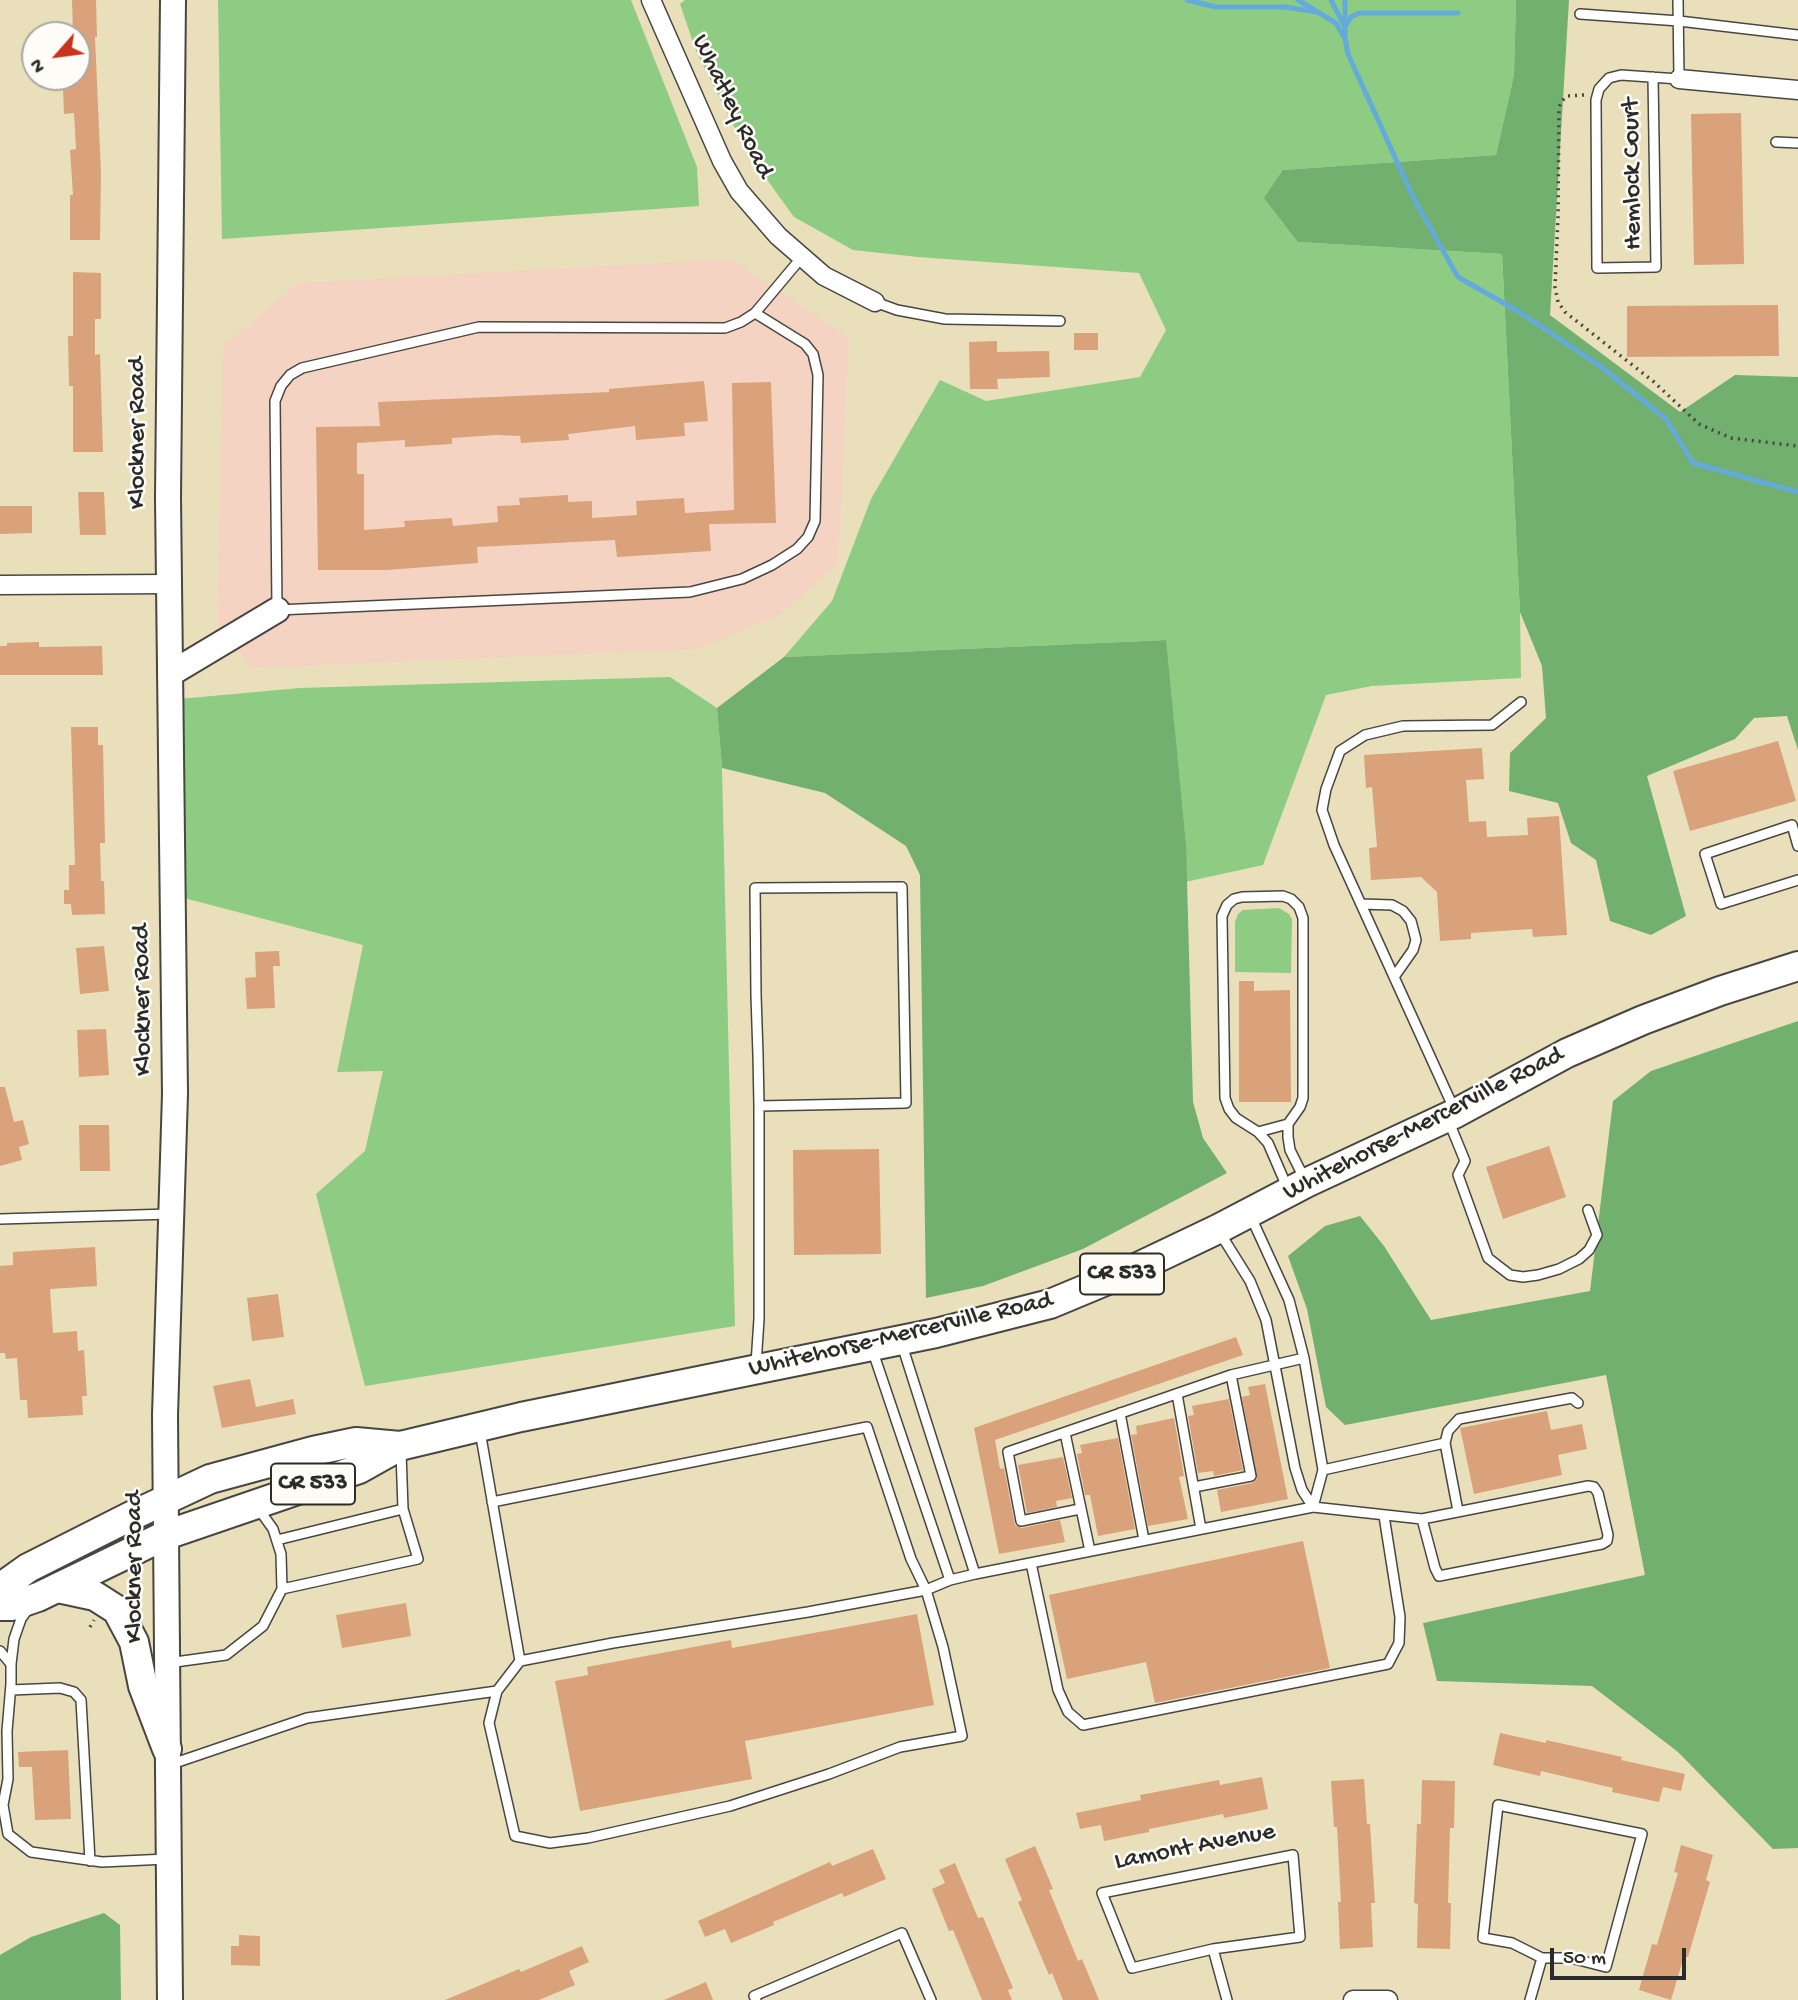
<!DOCTYPE html>
<style>
body{margin:0}
#map{position:relative;width:1798px;height:2000px;overflow:hidden;background:#e9dfbb;font-family:"Gochi Hand",sans-serif}
canvas{display:block}
.north{position:absolute;left:21px;top:21px;width:70px;height:70px;box-sizing:border-box;background:#fdfcf7;border:2px solid #a9a8a5;border-radius:50%;rotate:242deg;font-size:19px;font-weight:700;line-height:28px;text-align:center;color:#2b2b2b}
.north::after{content:'';display:block;margin:auto;width:24px;height:32px;background:#c8321e;clip-path:polygon(50% 0,100% 100%,50% 72%,0 100%)}
.scale{position:absolute;left:1550px;top:1948px;width:136px;height:32px;box-sizing:border-box;border:4px solid #2b2b2b;border-top:0;padding-left:9px;font-size:21px;line-height:24px;white-space:nowrap;color:#2b2b2b;-webkit-text-stroke:5px #fdfcf7;paint-order:stroke}
</style>
<div id="map">
<canvas width="1798" height="2000"></canvas>
<div class="north">N</div>
<div class="scale">50 m</div>
</div>
<script>
const c = document.querySelector('canvas').getContext('2d');
c.lineJoin = 'round';
function fill(path, color) { c.fillStyle = color; c.fill(path, 'evenodd'); }
const poly = rows => new Path2D(rows.map(r => 'M' + r).join(''));
function stroke(path, color, width, dash) { c.strokeStyle = color; c.lineWidth = width; c.lineCap = dash ? 'butt' : 'round'; c.setLineDash(dash || []); c.stroke(path); }
function drawText(font, color, halo, rows, align = 'center') {
  c.font = font + ' "Gochi Hand",sans-serif'; c.lineWidth = 5; c.setLineDash([]); c.textBaseline = 'middle'; c.strokeStyle = halo; c.fillStyle = color; for (const [text, x, y, turn = 0] of rows) {
    c.save(); c.translate(x, y); c.rotate((+turn || 0) * Math.PI / 180); c.textAlign = isNaN(turn) ? turn : align; if (halo) c.strokeText(text, 0, 0); c.fillText(text, 0, 0); c.restore();
  }
}
fill(poly([
 [731,259,849,338,838,564,780,615,699,649,251,668,217,622,223,346,298,283]
]), '#f5d3c2');
fill(poly([
 [218,0,631,0,697,167,699,206,222,239],
 [685,0,1516,0,1514,75,1496,155,1284,170,1298,242,1502,254,1520,612,1521,678,1372,686,1326,695,1263,865,1185,882,1186,843,1165,640,784,657,832,601,871,499,940,380,986,401,1140,377,1166,330,1139,273,918,257,853,250,794,217,747,152,696,51,680,4],
 [670,677,717,708,722,768,735,1326,365,1386,316,1194,365,1151,383,1071,337,1072,363,945,169,894,168,700,300,688],
 [1279,908,1289,914,1292,919,1291,973,1235,972,1235,922,1238,914,1243,910]
]), '#8dcc82');
fill(poly([
 [1516,0,1569,0,1550,315,1680,412,1735,375,1798,377,1798,750,1787,716,1754,718,1735,739,1647,776,1686,916,1651,935,1610,921,1596,860,1571,843,1558,803,1509,791,1510,753,1546,718,1542,666,1520,612,1502,254,1298,242,1264,198,1283,170,1496,155,1514,75],
 [1166,640,1186,843,1193,1102,1203,1138,1227,1173,1083,1249,983,1286,926,1298,920,875,906,846,825,793,722,768,717,708,784,657],
 [1798,1021,1798,1848,1773,1849,1678,1752,1592,1686,1437,1681,1423,1623,1645,1575,1606,1375,1345,1425,1326,1407,1307,1309,1288,1256,1325,1226,1360,1216,1384,1246,1431,1320,1590,1291,1613,1101,1651,1071],
 [104,1913,120,1925,121,2000,0,2000,0,1955,31,1937]
]), '#72b070');
stroke(poly([
 [1187,0,1216,7,1285,7,1318,12],
 [1298,0,1336,23,1344,37],
 [1331,0,1344,25],
 [1345,0,1345,38,1348,54,1414,199,1458,277,1521,313,1600,366,1666,419,1693,463,1798,492],
 [1345,27,1351,17,1359,13,1458,13]
]), '#64abdb', 5);
fill(poly([
 [72,0,96,0,97,37,95,37,101,174,100,240,70,240,70,195,73,195,70,150,76,149,74,113,64,114,63,88,67,88,66,77,77,77,77,35,73,35],
 [1741,113,1744,264,1694,265,1691,114],
 [73,272,101,273,101,319,95,319,95,355,100,354,103,452,73,452,73,386,69,386,68,336,73,336],
 [1778,305,1779,356,1627,357,1627,306],
 [1074,333,1098,333,1098,350,1074,350],
 [997,341,997,352,1049,351,1050,377,997,379,998,389,970,389,969,342],
 [704,381,708,421,684,423,685,436,636,440,635,426,568,434,569,440,521,443,520,436,497,435,452,438,452,444,405,447,405,440,357,443,357,474,364,474,364,530,405,527,404,521,452,518,453,526,498,522,497,506,520,505,519,498,568,495,568,502,592,501,592,518,637,515,636,501,684,498,685,513,734,510,732,383,771,382,776,523,709,524,711,551,617,557,615,540,477,547,478,563,387,570,318,570,316,427,380,426,378,402,609,392,609,389],
 [78,492,104,492,106,535,80,535],
 [0,506,32,506,32,533,0,534],
 [39,642,39,647,102,646,103,675,0,675,0,646,7,646,7,643],
 [71,727,98,727,98,745,103,745,105,843,100,843,101,881,104,881,105,914,72,915,71,904,64,904,64,890,69,890,69,865,75,865],
 [1778,741,1796,801,1690,831,1673,771],
 [1482,748,1484,779,1466,780,1469,822,1486,821,1487,837,1528,835,1527,818,1559,816,1567,935,1533,937,1532,929,1471,933,1471,939,1440,941,1437,892,1421,877,1371,880,1369,848,1377,847,1372,787,1366,788,1364,755],
 [104,946,109,991,80,994,76,948],
 [279,951,280,966,273,966,275,1008,247,1009,245,978,256,977,255,952],
 [1239,981,1254,981,1254,991,1290,990,1291,1102,1239,1102],
 [106,1029,109,1075,79,1077,77,1030],
 [0,1087,5,1087,14,1122,23,1120,29,1144,19,1147,22,1160,0,1166],
 [79,1125,109,1125,110,1171,80,1171],
 [1549,1146,1566,1197,1503,1219,1486,1167],
 [879,1149,881,1254,794,1255,793,1150],
 [95,1247,97,1286,50,1289,53,1333,77,1331,78,1351,84,1350,87,1396,82,1396,83,1415,28,1418,27,1400,20,1400,17,1358,6,1359,5,1353,0,1353,0,1266,13,1265,13,1252],
 [278,1294,284,1337,252,1341,247,1298],
 [1236,1337,1243,1355,995,1440,1000,1469,1004,1468,1015,1525,1022,1528,1060,1520,1065,1542,999,1554,974,1428],
 [250,1379,256,1407,293,1399,296,1414,222,1428,213,1386],
 [1265,1384,1288,1499,1221,1512,1217,1490,1252,1483,1257,1479,1242,1397,1250,1395,1248,1387],
 [1229,1399,1243,1470,1214,1476,1213,1471,1198,1473,1188,1416,1194,1415,1192,1406],
 [1547,1411,1551,1430,1582,1424,1587,1449,1558,1455,1562,1475,1474,1494,1460,1428],
 [1174,1418,1184,1476,1179,1477,1188,1519,1148,1526,1131,1435,1137,1434,1136,1426],
 [1118,1438,1135,1529,1098,1536,1090,1495,1085,1495,1077,1454,1082,1453,1080,1445],
 [1063,1457,1072,1498,1056,1501,1057,1507,1027,1513,1018,1465],
 [1303,1541,1330,1668,1155,1703,1146,1662,1067,1679,1049,1595],
 [406,1603,411,1636,342,1648,336,1615],
 [917,1614,934,1705,745,1741,752,1779,580,1811,555,1681,588,1675,587,1667,731,1640,732,1648],
 [1500,1733,1546,1743,1546,1740,1622,1757,1621,1760,1685,1774,1681,1791,1663,1787,1659,1802,1612,1792,1613,1788,1541,1771,1540,1776,1493,1765],
 [68,1750,71,1819,35,1820,32,1767,19,1767,18,1752],
 [1262,1777,1268,1809,1224,1818,1223,1814,1149,1829,1149,1832,1104,1841,1101,1825,1080,1829,1076,1813,1141,1800,1140,1795,1219,1780,1220,1785],
 [1364,1779,1367,1824,1370,1824,1375,1903,1371,1903,1373,1947,1340,1949,1338,1902,1341,1902,1337,1827,1334,1827,1331,1781],
 [1422,1780,1455,1781,1454,1828,1450,1828,1448,1903,1451,1903,1450,1949,1417,1948,1418,1904,1414,1903,1417,1824,1421,1824],
 [1681,1845,1713,1855,1706,1880,1710,1882,1688,1957,1684,1956,1671,2000,1639,1990,1652,1944,1657,1945,1678,1873,1674,1872],
 [1035,1846,1053,1889,1049,1890,1078,1961,1082,1959,1099,2000,1063,2000,1052,1973,1049,1975,1018,1902,1022,1900,1005,1859],
 [873,1849,886,1879,844,1897,842,1893,773,1922,774,1925,731,1943,725,1929,705,1937,698,1921,830,1862,832,1866],
 [955,1863,978,1918,983,1917,1013,1988,1008,1990,1012,2000,982,2000,953,1930,949,1931,932,1889,945,1883,939,1870],
 [239,1935,260,1936,260,1966,231,1965,231,1946,239,1946],
 [582,1946,589,1962,569,1971,575,1985,539,2000,445,2000,519,1969,521,1972],
 [706,1982,713,2000,664,2000]
]), '#daa27a');
const lane = poly([
 [1580,14,1679,21,1798,35],
 [1653,77,1656,267,1597,268,1596,100,1599,89,1609,78,1621,75,1679,79,1678,0],
 [1776,142,1798,143],
 [875,302,897,310,945,319,1060,321],
 [755,313,805,344,813,354,818,375,815,521,808,537,797,549,772,565,742,579,690,592,277,610,275,401,281,386,290,375,302,368,479,327,725,328,741,322,755,313,802,257],
 [1798,846,1792,825,1705,854,1721,904,1798,880],
 [1361,904,1392,905,1403,911,1411,921,1416,940,1413,950,1394,977],
 [1455,1111,1334,845,1322,810,1326,789,1340,751,1365,735,1403,726,1492,725,1521,702],
 [1449,1122,1465,1161,1458,1175,1488,1258,1510,1275,1523,1277,1538,1275,1559,1269,1579,1259,1589,1250,1597,1235,1588,1210],
 [1258,1132,1288,1124],
 [1287,1187,1268,1143,1258,1132,1236,1118,1229,1109,1225,1098,1222,916,1227,905,1234,899,1242,897,1283,896,1291,899,1299,907,1303,918,1303,1098,1300,1107,1288,1124,1288,1137,1290,1150,1304,1178],
 [1251,1217,1289,1300,1304,1358,1323,1470,1313,1507],
 [0,1219,170,1214],
 [1220,1233,1250,1281,1266,1320,1295,1468,1302,1490,1313,1507],
 [902,1345,975,1574],
 [872,1349,950,1580],
 [756,1364,759,1319,759,1106,758,1055,756,995,755,888,902,887,906,1103,759,1106],
 [1177,1394,1201,1529],
 [1120,1413,1144,1540],
 [480,1431,520,1661],
 [1065,1433,1090,1551],
 [1445,1443,1448,1431,1459,1419,1572,1398,1578,1403],
 [401,1452,403,1509],
 [1323,1470,1445,1443,1458,1511],
 [1194,1487,1251,1476,1231,1375],
 [492,1502,867,1427,911,1559,926,1590,943,1647,962,1736,900,1747,829,1774,730,1806,588,1838,550,1843,515,1836,489,1723,497,1691,520,1661,613,1643,808,1612,926,1590,950,1580,975,1574,1313,1507,1422,1519,1588,1486,1594,1487,1598,1493,1608,1535,1607,1541,1602,1544,1439,1576,1435,1568,1422,1519],
 [1080,1509,1021,1521,1008,1452,1231,1375,1304,1358],
 [277,1540,403,1509,418,1559,282,1589],
 [1031,1563,1058,1690,1068,1712,1083,1725,1388,1664,1399,1643,1400,1617,1384,1516],
 [0,1651,11,1664,14,1639,21,1619,28,1609],
 [168,1663,226,1655,263,1626,282,1589,281,1554,273,1529,258,1508],
 [11,1664,11,1684,7,1731,8,1779,3,1805,8,1834,31,1852,102,1862,167,1859],
 [11,1690,60,1688,74,1692,81,1700,90,1861],
 [169,1765,307,1718,497,1691],
 [1498,1805,1642,1834,1606,1967,1571,1958,1542,1958,1512,1943,1483,1938,1498,1805],
 [1293,1855,1300,1937,1213,1949,1132,1968,1102,1893,1293,1855],
 [1213,1949,1227,2000],
 [756,2000,754,1996,902,1933,931,2000],
 [1530,2000,1542,1958]
]);
const street = poly([
 [651,0,722,161,739,191,778,236,824,276,875,302],
 [1679,79,1798,90],
 [0,585,169,584],
 [1353,2000,1388,2000]
]);
const secondary = poly([
 [170,674,277,610],
 [170,2000,165,1415,175,1094,168,498,173,0]
]);
const primary = poly([
 [0,1588,28,1568,127,1518,210,1479,313,1451,356,1442,400,1446],
 [58,1588,95,1596,117,1610,134,1642,143,1686,167,1749],
 [0,1606,12,1606,38,1597,166,1535,359,1469,400,1446,521,1417,936,1333,1050,1304,1134,1269,1218,1229,1306,1183,1456,1113,1567,1053,1643,1020,1720,991,1798,966]
]);
stroke(lane, '#484641', 12);
stroke(street, '#484641', 21);
stroke(secondary, '#484641', 28);
stroke(primary, '#484641', 32);
stroke(poly([
 [1584,95,1567,96,1561,102,1559,108,1558,217,1555,287,1558,302,1565,312,1654,382,1699,424,1731,438,1798,446],
 [90,1627,94,1620]
]), '#484641', 3.5, [2, 5]);
stroke(lane, '#fff', 9);
stroke(street, '#fff', 18);
stroke(secondary, '#fff', 24);
stroke(primary, '#fff', 28);
for (const [x, y, w] of [
 [1122,1274,84],
 [313,1484,84]
]) { const box = new Path2D(); box.roundRect(x - w / 2, y - 20.5, w, 41, 5); c.fillStyle = '#fdfcf7'; c.fill(box); stroke(box, '#2b2b2b', 2); }
drawText('bold 24px', '#2b2b2b', null, [
 ["CR 533",1122,1274],
 ["CR 533",313,1484]
]);
drawText('26px', '#2b2b2b', '#fdfcf7', [
 ["Whatley Road",731,107,64],
 ["Hemlock Court",1634,174,-91],
 ["Klockner Road",139,433,-90],
 ["Klockner Road",144,1000,-91],
 ["Whitehorse-Mercerville Road",1424,1125,-27],
 ["Whitehorse-Mercerville Road",901,1336,-13],
 ["Klockner Road",136,1567,-90],
 ["Lamont Avenue",1195,1848,-11]
]);
</script>
